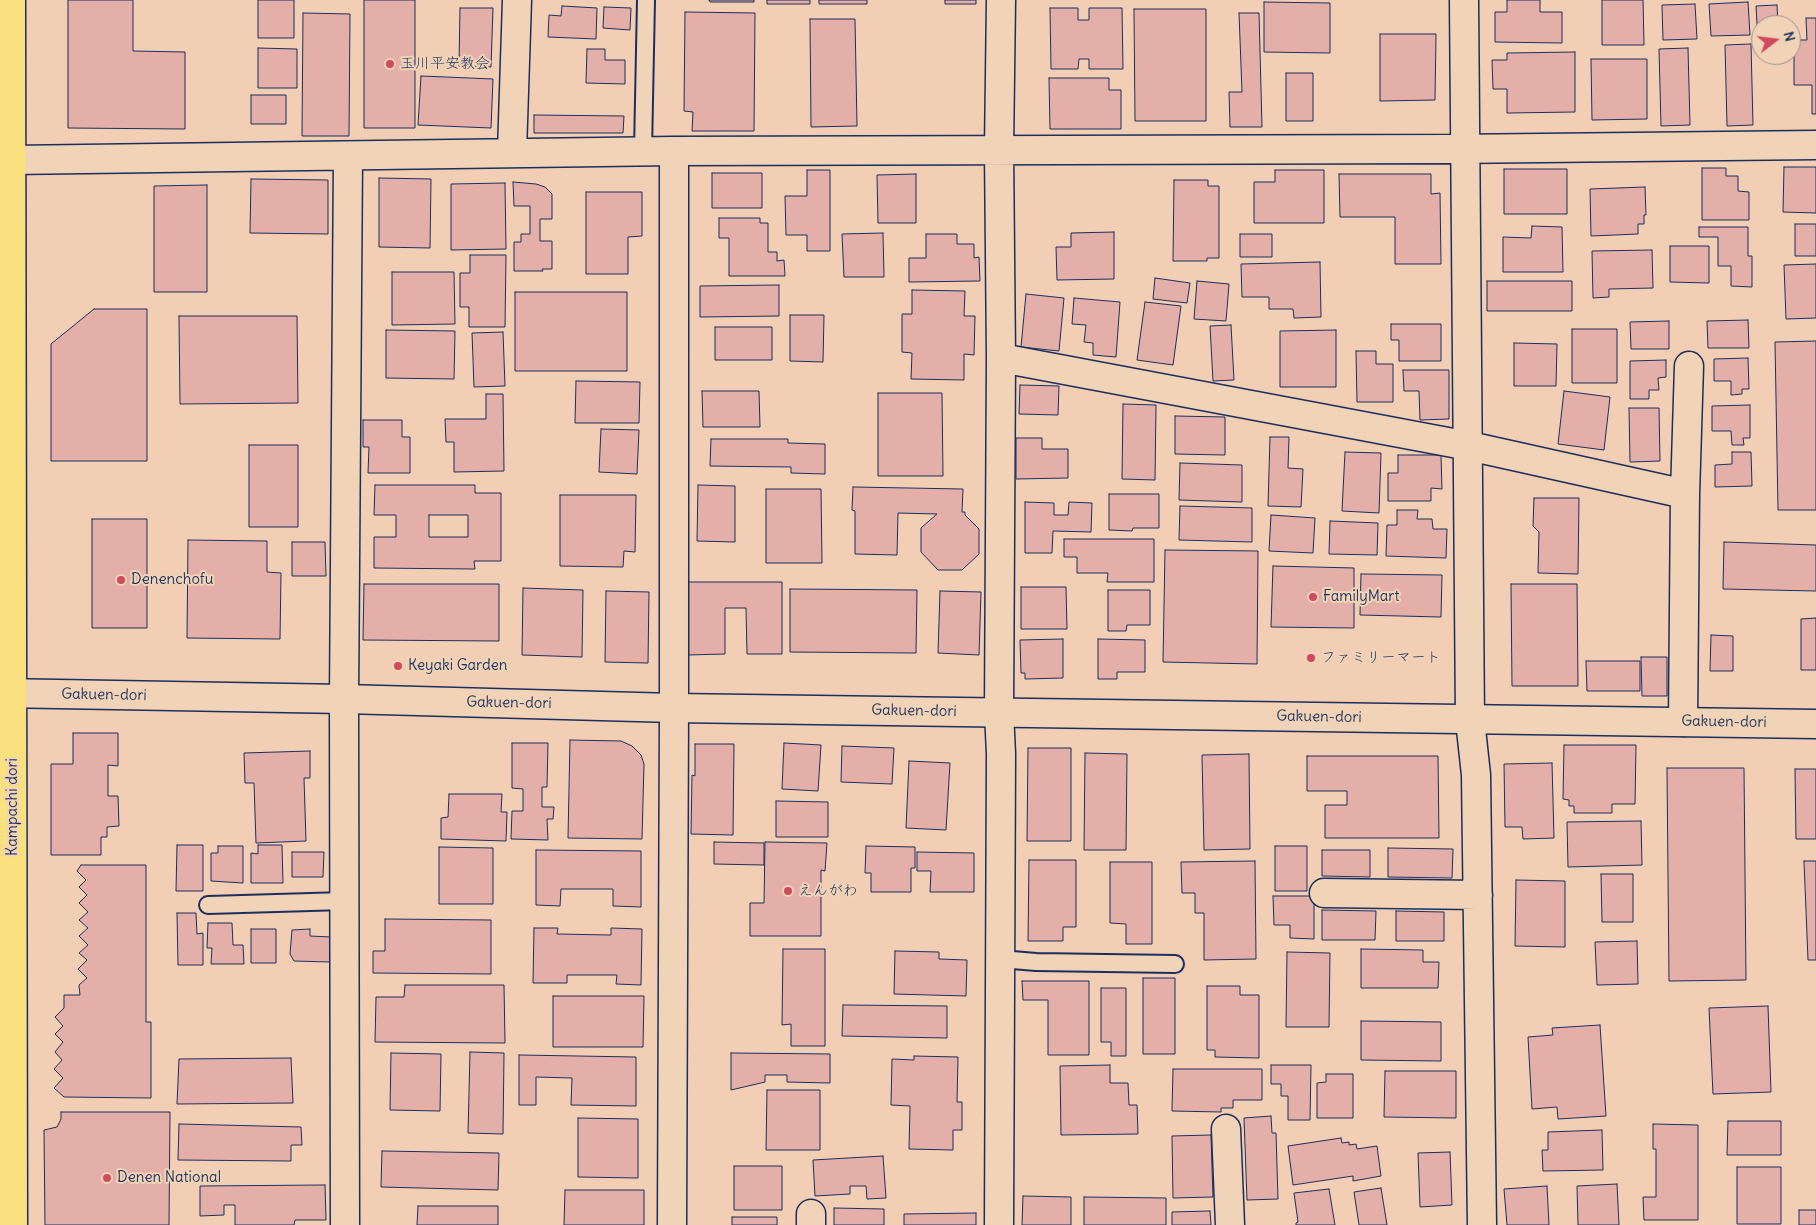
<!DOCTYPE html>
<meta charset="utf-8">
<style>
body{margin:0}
#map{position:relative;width:1816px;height:1225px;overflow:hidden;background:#f2ceb5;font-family:Delius,sans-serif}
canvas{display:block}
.north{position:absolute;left:1751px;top:15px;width:50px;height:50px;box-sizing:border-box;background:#f1d3b7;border:1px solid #9b9193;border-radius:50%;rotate:75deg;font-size:14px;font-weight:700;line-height:20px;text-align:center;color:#1b2f5e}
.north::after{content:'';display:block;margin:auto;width:18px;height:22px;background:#d1495b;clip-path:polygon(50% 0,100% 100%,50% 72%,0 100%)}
</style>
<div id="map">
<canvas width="1816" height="1225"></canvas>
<div class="north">N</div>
</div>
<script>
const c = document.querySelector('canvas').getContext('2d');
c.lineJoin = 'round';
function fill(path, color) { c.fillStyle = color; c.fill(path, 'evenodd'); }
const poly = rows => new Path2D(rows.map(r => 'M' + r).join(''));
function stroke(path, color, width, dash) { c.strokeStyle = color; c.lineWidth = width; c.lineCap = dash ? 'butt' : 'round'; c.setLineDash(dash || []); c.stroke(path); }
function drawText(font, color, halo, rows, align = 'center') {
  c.font = font + ' Delius,"Klee One",sans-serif'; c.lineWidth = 4; c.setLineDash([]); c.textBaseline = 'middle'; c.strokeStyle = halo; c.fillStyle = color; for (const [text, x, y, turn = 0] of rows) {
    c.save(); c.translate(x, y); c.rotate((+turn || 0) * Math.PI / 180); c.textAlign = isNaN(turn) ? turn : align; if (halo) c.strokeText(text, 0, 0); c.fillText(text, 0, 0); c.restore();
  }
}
const building = poly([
 [68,0,133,0,133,51,185,52,185,129,68,128,68,0],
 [258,0,294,0,294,38,258,38,258,0],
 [364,0,415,0,415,128,364,128,364,0],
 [709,0,754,0,754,2,710,2,709,0],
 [767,0,810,0,810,4,767,4,767,0],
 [819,0,867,0,867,4,819,4,819,0],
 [945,0,976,0,976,4,945,4,945,0],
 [1507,0,1540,0,1540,12,1562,12,1562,43,1495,42,1495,12,1507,12,1507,0],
 [1602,0,1643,0,1644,45,1602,45,1602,0],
 [1264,2,1330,3,1330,53,1264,52,1264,2],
 [1748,2,1750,35,1711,36,1709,4,1748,2],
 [1695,4,1697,39,1663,40,1662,5,1695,4],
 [1777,5,1778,25,1761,25,1761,41,1758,42,1756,6,1777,5],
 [562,6,597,8,596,39,548,37,549,15,561,16,562,6],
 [604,7,631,8,630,30,603,28,604,7],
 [460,8,493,8,491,67,459,66,460,8],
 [1050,8,1078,8,1078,20,1089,20,1089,8,1122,8,1123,69,1089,69,1089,59,1079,59,1078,69,1051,69,1050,8],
 [1134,9,1206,9,1206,121,1135,121,1134,9],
 [685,12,755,13,754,131,692,131,693,112,684,111,685,12],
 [303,13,350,14,349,136,302,136,303,13],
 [1239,13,1259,13,1262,127,1230,127,1229,92,1242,92,1239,13],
 [1806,18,1816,18,1816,114,1812,114,1812,85,1794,85,1794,40,1807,40,1806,18],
 [810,19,855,19,857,126,811,127,810,19],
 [1380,34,1436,34,1435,100,1380,101,1380,34],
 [1751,44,1753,125,1727,126,1725,45,1751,44],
 [258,48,297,49,297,88,258,88,258,48],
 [1688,48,1690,125,1661,126,1659,49,1688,48],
 [587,49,605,49,605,60,625,60,625,84,586,83,587,49],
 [1575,52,1575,112,1507,113,1507,89,1493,89,1492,60,1507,60,1507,53,1575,52],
 [1591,59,1647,59,1647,119,1592,120,1591,59],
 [1286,73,1313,73,1313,121,1286,121,1286,73],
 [421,76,493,79,491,128,418,125,421,76],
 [1049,78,1109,78,1109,90,1121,90,1121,129,1050,129,1049,78],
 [251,95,286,95,286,124,251,124,251,95],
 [534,115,624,116,623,133,534,133,534,115],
 [1784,167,1816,167,1816,213,1783,212,1784,167],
 [1702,168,1726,168,1726,176,1738,176,1738,191,1749,192,1749,220,1702,220,1702,168],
 [1504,169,1567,169,1567,214,1504,214,1504,169],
 [807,170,830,170,830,251,807,251,807,235,786,235,785,196,807,196,807,170],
 [1275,170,1324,170,1324,223,1254,223,1254,182,1275,182,1275,170],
 [712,173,762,173,762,208,712,208,712,173],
 [916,174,916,223,878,223,877,175,916,174],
 [1339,174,1431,174,1431,194,1440,193,1441,264,1395,264,1395,217,1340,217,1339,174],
 [379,178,431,179,430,248,379,247,379,178],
 [251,179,328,180,328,234,250,233,251,179],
 [1174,180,1208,180,1208,186,1219,186,1219,258,1207,258,1207,261,1173,261,1174,180],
 [513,182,536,184,545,187,552,194,552,219,540,219,540,241,552,241,552,269,542,269,543,271,514,271,514,242,521,242,521,234,530,234,530,206,514,206,513,182],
 [505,183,506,249,451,250,451,184,505,183],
 [207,185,207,292,154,292,154,186,207,185],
 [1645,187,1646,215,1644,215,1644,224,1638,224,1638,234,1591,236,1590,189,1645,187],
 [586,192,642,192,642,236,628,237,628,274,586,274,586,192],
 [719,218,760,218,760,223,768,223,768,252,777,252,777,261,784,260,785,276,729,276,729,238,719,238,719,218],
 [1795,224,1816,224,1816,256,1795,256,1795,224],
 [1532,226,1562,227,1563,272,1503,272,1503,237,1531,238,1532,226],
 [1699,227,1748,227,1748,256,1752,256,1752,287,1731,286,1731,266,1718,266,1718,237,1699,237,1699,227],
 [1114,232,1114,279,1057,280,1056,247,1071,247,1071,233,1114,232],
 [883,233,884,277,844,277,842,234,883,233],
 [926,234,957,234,957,244,974,244,974,258,979,257,980,281,909,282,909,258,926,258,926,234],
 [1240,234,1272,234,1272,257,1240,257,1240,234],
 [1670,246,1709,246,1709,283,1670,282,1670,246],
 [1652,250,1653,288,1609,289,1609,297,1593,298,1592,251,1652,250],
 [470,255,506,255,505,327,469,327,469,307,460,307,460,273,470,273,470,255],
 [1320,262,1321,317,1294,318,1293,309,1269,309,1269,297,1242,297,1241,264,1320,262],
 [1816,264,1816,318,1786,319,1784,265,1816,264],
 [392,272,454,272,455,324,392,325,392,272],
 [1155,278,1190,283,1187,303,1153,299,1155,278],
 [1197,281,1229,284,1226,321,1194,319,1197,281],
 [1487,281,1572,281,1572,311,1487,311,1487,281],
 [779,285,779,316,700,317,700,286,779,285],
 [912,290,965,291,964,316,975,316,974,355,964,354,964,380,911,379,912,353,902,352,902,314,912,314,912,290],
 [515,292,627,292,627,371,515,371,515,292],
 [1026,294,1064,298,1059,351,1021,347,1026,294],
 [1074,298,1120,302,1116,357,1093,355,1093,343,1084,342,1086,325,1072,324,1074,298],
 [1145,302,1181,306,1173,365,1137,360,1145,302],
 [94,309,147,309,147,461,51,461,51,344,94,309],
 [790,315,824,315,823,362,790,361,790,315],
 [179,316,297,316,298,403,180,404,179,316],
 [1748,320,1749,348,1708,348,1707,321,1748,320],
 [1669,321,1669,349,1631,349,1630,322,1669,321],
 [1391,324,1441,324,1441,361,1399,361,1399,340,1391,340,1391,324],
 [1231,325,1234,380,1213,381,1210,326,1231,325],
 [715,327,772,327,772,360,715,360,715,327],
 [1572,329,1617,329,1617,383,1572,383,1572,329],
 [386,330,455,331,454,379,386,378,386,330],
 [1336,330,1336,387,1280,387,1280,331,1336,330],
 [503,332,505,386,474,387,472,333,503,332],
 [1816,341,1816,510,1778,510,1775,342,1816,341],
 [1514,343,1557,344,1556,386,1514,386,1514,343],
 [1356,351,1376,351,1376,364,1393,364,1393,402,1357,402,1356,351],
 [1748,358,1749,389,1742,389,1742,394,1731,395,1731,381,1714,381,1714,359,1748,358],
 [1666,360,1666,377,1658,378,1659,390,1649,390,1649,399,1630,399,1630,361,1666,360],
 [1403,370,1449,370,1449,419,1420,420,1419,391,1404,391,1403,370],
 [576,381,640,382,639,423,575,423,576,381],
 [1020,385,1059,386,1058,415,1019,414,1020,385],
 [702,391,759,391,760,427,703,427,702,391],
 [1564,391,1610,397,1604,450,1558,444,1564,391],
 [878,393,942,393,943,476,878,476,878,393],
 [486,394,503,394,504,471,454,472,454,442,446,442,445,419,486,419,486,394],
 [1123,404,1156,405,1155,480,1122,479,1123,404],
 [1750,405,1750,438,1743,438,1744,445,1732,445,1731,431,1712,431,1712,406,1750,405],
 [1629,408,1659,408,1660,461,1630,462,1629,408],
 [1175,416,1225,417,1225,455,1175,454,1175,416],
 [363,420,402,420,402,437,410,437,410,473,368,473,369,447,363,447,363,420],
 [601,429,639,430,637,474,599,472,601,429],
 [1270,437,1289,437,1288,468,1303,469,1301,507,1268,506,1270,437],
 [1016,438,1042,438,1042,449,1068,449,1068,478,1016,479,1016,438],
 [711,439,788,439,788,443,825,444,825,474,791,473,791,467,710,466,711,439],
 [249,445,298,445,298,527,249,527,249,445],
 [1345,452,1381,453,1379,513,1342,511,1345,452],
 [1732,452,1751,452,1752,486,1715,487,1715,465,1732,464,1732,452],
 [1398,455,1441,455,1442,489,1431,488,1431,501,1388,501,1388,473,1398,473,1398,455],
 [1180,463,1242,465,1242,502,1179,500,1180,463],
 [375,485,475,485,475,493,501,493,501,561,474,561,475,569,374,568,374,537,396,537,396,515,374,515,375,485],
 [429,515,468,515,468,537,429,537,429,515],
 [698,485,735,486,735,542,697,541,698,485],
 [853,487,963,489,962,512,965,512,965,515,979,529,979,554,962,570,938,570,921,552,921,528,937,514,898,513,897,555,855,554,855,511,852,510,853,487],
 [766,489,821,489,822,563,766,563,766,489],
 [1109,494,1159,494,1159,528,1133,528,1132,531,1109,530,1109,494],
 [560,495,636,495,635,552,624,551,623,567,560,566,560,495],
 [1534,498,1579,498,1578,574,1538,573,1539,532,1533,526,1534,498],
 [1025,502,1054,503,1054,515,1068,515,1069,502,1092,503,1091,532,1053,531,1052,553,1025,553,1025,502],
 [1180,506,1252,508,1252,542,1179,540,1180,506],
 [1397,510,1418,510,1417,519,1432,519,1433,529,1447,529,1446,558,1386,556,1387,525,1397,525,1397,510],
 [1271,515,1315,518,1313,553,1269,551,1271,515],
 [92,519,147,519,147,628,92,628,92,519],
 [1330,521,1378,523,1377,555,1329,554,1330,521],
 [1064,539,1154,539,1154,582,1107,582,1108,573,1077,573,1077,557,1064,557,1064,539],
 [188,540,267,541,267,572,281,573,280,639,187,638,188,540],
 [292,542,325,542,326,576,292,576,292,542],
 [1724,542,1816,545,1816,591,1723,589,1724,542],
 [1165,550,1258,551,1257,664,1163,662,1165,550],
 [1273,566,1354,568,1354,628,1271,627,1273,566],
 [1361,574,1442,575,1441,617,1360,615,1361,574],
 [686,582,782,582,782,654,747,654,746,608,725,608,725,654,687,655,686,582],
 [364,584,499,584,499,641,363,640,364,584],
 [1511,584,1577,584,1578,686,1512,686,1511,584],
 [1021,587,1066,587,1067,629,1021,629,1021,587],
 [523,588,583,590,582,657,522,655,523,588],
 [790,589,917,590,916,653,790,652,790,589],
 [1108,590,1150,590,1150,625,1127,625,1126,631,1108,631,1108,590],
 [606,591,649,592,648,663,605,662,606,591],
 [940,591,981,592,979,655,938,653,940,591],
 [1816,618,1816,670,1801,670,1801,619,1816,618],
 [1711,635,1733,636,1733,671,1710,671,1711,635],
 [1063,639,1063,678,1025,679,1025,673,1021,673,1020,640,1063,639],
 [1098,639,1145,640,1145,672,1117,672,1117,679,1098,679,1098,639],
 [1641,657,1667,657,1667,696,1642,696,1641,657],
 [1586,661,1640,661,1640,691,1587,691,1586,661],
 [73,733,118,733,118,766,108,765,108,796,118,796,119,826,107,827,107,837,101,837,101,855,51,855,51,764,73,764,73,733],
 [570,740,621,741,632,746,641,755,644,764,642,839,568,838,570,740],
 [512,743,548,743,547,787,542,787,542,807,554,807,553,819,547,819,548,840,511,839,512,811,523,811,523,789,512,788,512,743],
 [784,743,821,745,818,791,782,789,784,743],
 [695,744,734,744,733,835,691,834,692,775,695,776,695,744],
 [1564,745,1636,745,1635,804,1612,804,1612,813,1574,813,1574,806,1569,806,1569,800,1563,799,1564,745],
 [842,746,894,748,892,784,841,782,842,746],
 [1028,748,1071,748,1071,841,1027,841,1028,748],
 [310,751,310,778,304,778,306,841,256,843,254,783,245,783,244,753,310,751],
 [1085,753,1127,754,1126,850,1084,850,1085,753],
 [1249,754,1250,849,1204,850,1202,755,1249,754],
 [1307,756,1438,756,1439,838,1325,838,1325,805,1347,805,1347,791,1307,791,1307,756],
 [909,761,950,763,946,830,906,828,909,761],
 [1552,763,1554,838,1523,839,1522,827,1505,827,1504,764,1552,763],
 [1667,768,1744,768,1746,980,1669,981,1667,768],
 [1795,769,1816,769,1816,839,1796,839,1795,769],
 [449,794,502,794,501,812,507,812,506,841,441,839,441,818,448,817,449,794],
 [776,801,828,802,828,837,776,837,776,801],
 [1641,821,1642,865,1568,867,1567,822,1641,821],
 [714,842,764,843,764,865,714,864,714,842],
 [765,842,827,843,825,871,821,870,821,936,750,936,750,903,764,903,765,842],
 [177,845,203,845,203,891,176,891,177,845],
 [258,845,282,845,283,883,251,883,251,853,258,854,258,845],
 [218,846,243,846,243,883,211,881,211,853,218,853,218,846],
 [866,846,915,847,915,868,911,868,911,892,871,892,871,873,865,873,866,846],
 [1275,846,1307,846,1307,891,1275,891,1275,846],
 [439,847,493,848,493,904,439,904,439,847],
 [1388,848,1453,849,1452,878,1388,877,1388,848],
 [536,850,641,851,641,907,613,906,613,889,561,889,560,906,536,905,536,850],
 [1322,850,1370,850,1370,877,1322,876,1322,850],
 [292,852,324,852,323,877,292,877,292,852],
 [917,852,974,853,974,892,930,892,931,871,917,871,917,852],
 [1029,860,1076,860,1076,927,1063,927,1063,941,1028,941,1029,860],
 [1255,861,1256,959,1204,960,1204,913,1195,913,1195,893,1182,893,1181,862,1255,861],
 [1804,861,1816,861,1816,960,1808,960,1804,861],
 [1110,862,1152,862,1152,944,1126,944,1126,924,1110,923,1110,862],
 [81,865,146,865,146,1022,151,1022,151,1098,64,1097,54,1088,63,1078,54,1069,62,1060,55,1052,63,1042,55,1034,63,1026,55,1017,64,1008,64,995,80,995,79,985,87,978,78,969,87,960,79,953,88,945,79,936,88,928,79,920,88,912,79,903,87,895,79,887,86,880,77,871,81,865],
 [1601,874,1633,874,1633,922,1602,922,1601,874],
 [1516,880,1565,881,1565,947,1515,946,1516,880],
 [1273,896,1314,896,1314,939,1290,938,1290,925,1274,925,1273,896],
 [1322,910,1376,911,1375,940,1322,940,1322,910],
 [1396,911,1444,912,1444,941,1396,941,1396,911],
 [177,913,196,913,197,934,203,933,203,965,178,965,177,913],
 [385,919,491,920,491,974,373,973,373,951,385,951,385,919],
 [208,923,232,923,233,945,243,945,244,964,211,964,212,948,207,948,208,923],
 [534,928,558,928,557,934,611,935,611,928,642,929,641,985,616,984,617,975,567,975,567,983,533,983,534,928],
 [251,929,276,929,276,963,251,963,251,929],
 [310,929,310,936,331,937,330,962,294,961,290,954,292,930,310,929],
 [1637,941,1638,984,1597,985,1595,942,1637,941],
 [783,949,825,949,825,1046,791,1046,791,1024,782,1025,783,949],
 [1361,949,1423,950,1423,962,1439,962,1438,988,1361,988,1361,949],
 [895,951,939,952,939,959,967,960,966,996,894,994,895,951],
 [1287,952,1330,953,1329,1027,1286,1027,1287,952],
 [1143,978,1175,978,1175,1054,1143,1054,1143,978],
 [1022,981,1089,981,1089,1055,1048,1055,1048,1000,1023,1000,1022,981],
 [405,985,504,985,505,1043,375,1042,376,997,404,997,405,985],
 [1207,986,1240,986,1240,995,1259,995,1259,1058,1215,1057,1215,1050,1207,1050,1207,986],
 [1101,988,1126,988,1126,1056,1111,1056,1111,1042,1101,1042,1101,988],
 [553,996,644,996,643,1047,553,1047,553,996],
 [843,1005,947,1006,947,1038,842,1036,843,1005],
 [1768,1006,1771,1092,1713,1094,1709,1008,1768,1006],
 [1361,1021,1441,1022,1441,1061,1361,1060,1361,1021],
 [1600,1025,1606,1116,1558,1119,1557,1107,1532,1109,1528,1037,1553,1035,1552,1028,1600,1025],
 [470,1052,504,1053,503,1134,468,1133,470,1052],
 [391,1053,441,1054,440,1111,390,1110,391,1053],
 [731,1053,830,1054,830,1083,787,1082,787,1075,765,1075,765,1082,731,1090,731,1053],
 [519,1055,636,1057,636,1106,571,1105,572,1078,536,1077,536,1105,519,1105,519,1055],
 [914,1056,958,1057,957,1102,962,1102,962,1130,953,1130,953,1150,909,1149,910,1106,891,1105,892,1059,914,1060,914,1056],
 [291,1058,293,1103,177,1104,179,1059,291,1058],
 [1110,1065,1110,1083,1128,1083,1129,1105,1137,1105,1138,1134,1061,1135,1060,1066,1110,1065],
 [1271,1065,1311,1065,1310,1120,1288,1120,1288,1096,1281,1096,1281,1084,1271,1084,1271,1065],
 [1173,1069,1262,1069,1262,1100,1233,1100,1233,1108,1221,1108,1221,1112,1172,1111,1173,1069],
 [1385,1071,1456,1071,1456,1118,1384,1117,1385,1071],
 [1326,1074,1353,1074,1353,1118,1317,1118,1317,1083,1326,1082,1326,1074],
 [767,1090,820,1090,820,1150,766,1150,767,1090],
 [61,1112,170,1112,169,1225,45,1225,44,1130,57,1127,61,1119,61,1112],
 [1271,1116,1272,1133,1276,1133,1278,1199,1247,1200,1244,1118,1271,1116],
 [578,1118,638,1119,638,1178,578,1177,578,1118],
 [1728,1121,1781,1121,1781,1155,1727,1155,1728,1121],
 [179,1124,301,1127,302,1145,291,1145,291,1161,178,1160,179,1124],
 [1653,1124,1698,1125,1698,1220,1644,1220,1643,1197,1656,1197,1656,1149,1653,1149,1653,1124],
 [1602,1130,1603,1170,1543,1171,1542,1150,1548,1150,1548,1132,1602,1130],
 [1211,1135,1213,1197,1173,1198,1172,1136,1211,1135],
 [1341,1138,1342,1143,1349,1142,1349,1145,1356,1144,1357,1149,1377,1146,1381,1176,1353,1181,1353,1176,1293,1185,1288,1146,1341,1138],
 [382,1151,499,1153,498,1190,381,1187,382,1151],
 [1450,1152,1452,1205,1420,1207,1418,1153,1450,1152],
 [883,1156,886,1198,867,1199,866,1186,850,1186,850,1194,815,1196,813,1160,883,1156],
 [734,1166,782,1166,782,1210,734,1210,734,1166],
 [1737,1167,1781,1167,1781,1224,1737,1224,1737,1167],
 [1617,1184,1619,1225,1578,1225,1577,1186,1617,1184],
 [325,1185,326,1220,295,1220,294,1225,235,1225,235,1205,224,1205,224,1215,200,1216,200,1186,325,1185],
 [1547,1186,1549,1225,1507,1225,1504,1189,1547,1186],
 [1381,1188,1387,1225,1359,1225,1354,1192,1381,1188],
 [1329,1189,1335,1225,1296,1225,1296,1223,1298,1222,1294,1193,1329,1189],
 [565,1190,644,1190,644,1225,564,1225,565,1190],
 [1023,1196,1071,1197,1071,1225,1022,1225,1023,1196],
 [1084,1197,1166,1198,1166,1225,1084,1225,1084,1197],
 [418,1206,498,1206,498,1225,417,1225,418,1206],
 [834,1208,884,1209,884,1225,834,1225,834,1208],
 [1799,1210,1816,1210,1816,1225,1799,1225,1799,1210],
 [1210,1211,1211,1225,1172,1225,1172,1212,1210,1211],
 [976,1213,976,1225,904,1225,904,1214,976,1213],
 [732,1217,777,1217,777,1225,732,1225,732,1217]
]);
fill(building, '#e4afa9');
stroke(building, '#1b2f5e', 1);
const service = poly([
 [643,151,646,0],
 [208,905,345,901],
 [1000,959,1036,962,1175,964]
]);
const minor = poly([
 [1464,0,1470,720,1476,775,1482,1225],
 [512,152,517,0],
 [11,160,674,151,1450,149,1816,145],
 [1001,358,1469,446,1685,494,1683,722],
 [1685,494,1689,366],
 [1324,893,1478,895],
 [1226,1129,1230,1225],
 [345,1225,344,699,348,156],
 [672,1225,674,708,674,151],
 [811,1225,811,1214],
 [999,1225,1001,754,999,712,1001,358,999,150,1001,0]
]);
const tertiary = poly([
 [0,693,344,699,674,708,1816,724]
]);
const primary = poly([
 [11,0,13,1225]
]);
stroke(service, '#1b2f5e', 20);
stroke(minor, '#1b2f5e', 31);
stroke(tertiary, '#1b2f5e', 31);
stroke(primary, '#1b2f5e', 31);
stroke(service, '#f1d3b7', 16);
stroke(minor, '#f1d3b7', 28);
stroke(tertiary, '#f1d3b7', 28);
stroke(primary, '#fbe080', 28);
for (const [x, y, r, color] of [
 [390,64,5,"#d1495b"],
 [121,580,5,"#d1495b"],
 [1313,597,5,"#d1495b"],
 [1311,658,5,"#d1495b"],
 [398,666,5,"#d1495b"],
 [788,891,5,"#d1495b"],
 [107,1178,5,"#d1495b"]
]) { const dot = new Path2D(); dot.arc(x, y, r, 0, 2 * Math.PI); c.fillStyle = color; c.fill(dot); stroke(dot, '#f1d3b7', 2); }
drawText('15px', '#1b2f5e', '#f1d3b7', [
 ["玉川平安教会",400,64],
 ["Denenchofu",131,580],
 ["FamilyMart",1323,597],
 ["ファミリーマート",1321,658],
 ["Keyaki Garden",408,666],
 ["えんがわ",798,891],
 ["Denen National",117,1178]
], 'left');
drawText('15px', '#1b2f5e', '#f1d3b7', [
 ["Gakuen-dori",104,695,1],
 ["Gakuen-dori",509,703,1],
 ["Gakuen-dori",914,711,1],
 ["Gakuen-dori",1319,717,1],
 ["Gakuen-dori",1724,722,1],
 ["Kampachi dori",13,807,-90]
]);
</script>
